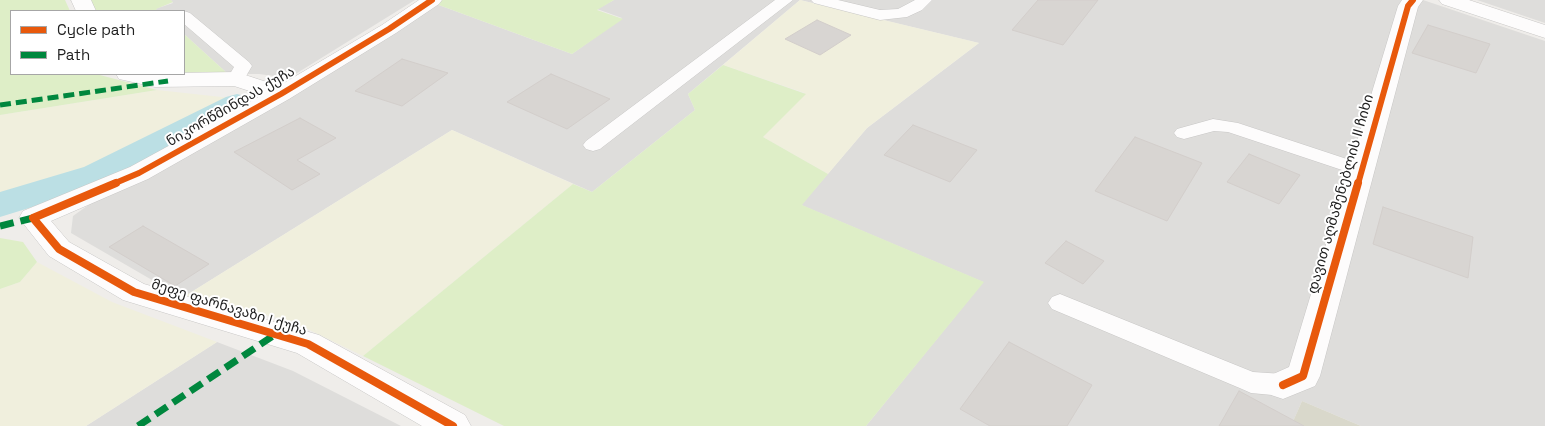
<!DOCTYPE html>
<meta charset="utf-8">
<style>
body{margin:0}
#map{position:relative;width:1545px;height:426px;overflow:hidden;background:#efedea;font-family:"Space Grotesk",sans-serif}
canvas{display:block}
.legend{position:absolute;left:10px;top:10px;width:175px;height:65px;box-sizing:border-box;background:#fff;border:1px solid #a6a6a6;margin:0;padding:6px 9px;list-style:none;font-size:15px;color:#212121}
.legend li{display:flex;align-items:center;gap:10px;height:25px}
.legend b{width:25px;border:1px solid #a6a6a6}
</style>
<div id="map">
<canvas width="1545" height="426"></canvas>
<ul class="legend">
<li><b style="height:6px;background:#e8590c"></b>Cycle path</li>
<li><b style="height:6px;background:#00873e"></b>Path</li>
</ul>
</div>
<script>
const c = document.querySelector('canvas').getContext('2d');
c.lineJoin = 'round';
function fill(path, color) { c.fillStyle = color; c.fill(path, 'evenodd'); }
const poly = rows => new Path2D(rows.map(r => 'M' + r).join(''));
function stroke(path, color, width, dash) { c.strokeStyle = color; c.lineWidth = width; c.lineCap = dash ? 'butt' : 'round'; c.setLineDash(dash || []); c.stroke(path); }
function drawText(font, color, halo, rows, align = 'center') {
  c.font = font + ' "Space Grotesk","Noto Sans Georgian",sans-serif'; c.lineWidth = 4; c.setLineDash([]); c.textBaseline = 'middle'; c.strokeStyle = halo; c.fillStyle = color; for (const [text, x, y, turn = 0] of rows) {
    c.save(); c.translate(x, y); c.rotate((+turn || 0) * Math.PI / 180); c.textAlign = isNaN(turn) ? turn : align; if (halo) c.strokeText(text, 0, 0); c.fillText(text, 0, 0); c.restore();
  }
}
fill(poly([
 [171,0,415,0,289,78,259,74,228,74,184,34,184,11,158,11,155,9,173,3],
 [614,0,1423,0,1545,41,1545,426,1361,426,1302,401,1291,426,866,426,983,282,801,205,867,128,979,43,800,0,688,94,695,110,592,192,452,130,185,296,152,280,71,233,73,216,94,201,436,4,572,54,622,18,597,9],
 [1477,0,1545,0,1545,23],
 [217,342,293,371,401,426,86,426]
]), '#dedddb');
fill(poly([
 [1302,401,1361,426,1291,426]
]), '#d9d8cb');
fill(poly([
 [800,0,979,43,867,128,828,174,763,137,805,93,723,65],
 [157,90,240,99,190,119,157,141,56,185,45,183,0,195,0,115],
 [452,130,573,184,363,356,291,321,185,296],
 [37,262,112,302,217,342,86,426,0,426,0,289,20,282]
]), '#f0efdd');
fill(poly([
 [0,0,65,0,70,11,11,11,11,74,96,74,157,90,0,115],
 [90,0,171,0,173,2,156,9,158,11,95,11],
 [442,0,614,0,597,10,623,19,572,54,436,4],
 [184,34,228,74,184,74],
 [723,65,806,94,763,137,828,174,802,205,984,282,866,426,504,426,363,356,573,184,592,192,695,110,688,94],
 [240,99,255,102,112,179,0,215,0,195,45,183,56,185,157,141,190,119],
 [0,238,23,242,37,262,20,282,0,289]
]), '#deeec7');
fill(poly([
 [237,94,248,97,253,104,248,111,110,183,0,217,0,192,84,167,226,97,237,94]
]), '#bbdfe4');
const building = poly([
 [1038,0,1098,0,1063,45,1012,30,1038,0],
 [817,20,851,35,820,55,785,39,817,20],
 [1428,25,1490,44,1476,73,1412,53,1428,25],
 [402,59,448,73,402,106,355,91,402,59],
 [551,74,610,99,567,129,507,102,551,74],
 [300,118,336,138,297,160,320,174,292,190,234,152,300,118],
 [913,125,977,150,950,182,884,155,913,125],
 [1135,137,1202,163,1167,221,1095,191,1135,137],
 [1249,154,1300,175,1279,204,1227,182,1249,154],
 [1383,207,1473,237,1468,278,1373,244,1383,207],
 [143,226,209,264,175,286,109,247,143,226],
 [1066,241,1104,261,1083,284,1045,263,1066,241],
 [1009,342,1092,385,1067,426,990,426,960,409,1009,342],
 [1239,391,1304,426,1219,426,1239,391]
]);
fill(building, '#d8d5d2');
stroke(building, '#d3cecb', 1);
const service = poly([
 [775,0,793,0,600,149,593,151,586,149,583,145,586,141,775,0],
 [811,0,838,0,880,10,898,9,915,0,932,0,922,10,907,17,880,20,814,3,811,0],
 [184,11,190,13,249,62,252,66,242,83,236,84,230,83,227,79,234,67,184,24,184,11],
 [1213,119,1238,123,1368,166,1371,170,1368,174,1361,176,1354,174,1228,132,1214,131,1184,139,1177,137,1174,133,1177,129,1213,119],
 [1060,294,1253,372,1283,374,1292,378,1296,385,1292,392,1283,396,1251,393,1242,389,1052,309,1048,303,1052,297,1060,294]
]);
const minor = poly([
 [71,0,91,0,96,11,76,11,71,0],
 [419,0,442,0,439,4,396,33,289,99,148,179,51,221,69,242,144,284,319,335,465,415,471,426,422,426,297,353,123,300,49,256,19,218,23,211,130,167,262,95,234,86,155,87,119,79,116,74,236,72,279,86,382,25,419,0],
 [1402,0,1423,0,1418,7,1320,376,1315,386,1283,399,1271,395,1266,385,1271,375,1289,367,1398,6,1402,0]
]);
const tertiary = poly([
 [1439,0,1469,0,1545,25,1545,38,1442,4,1439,0]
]);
stroke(service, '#c8c7c6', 1);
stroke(minor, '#c8c7c6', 1);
stroke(tertiary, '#c8c7c6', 1);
fill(service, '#fdfcfc');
fill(minor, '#fdfcfc');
fill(tertiary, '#fdfcfc');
stroke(poly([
 [0,105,168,81]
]), '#00873e', 5, [11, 5]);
stroke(poly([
 [0,226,33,218],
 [138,426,276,334]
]), '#00873e', 7, [14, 7]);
stroke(poly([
 [113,184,139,173,281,94,389,29,432,0],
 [1358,184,1408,6,1413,0]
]), '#e8590c', 6);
stroke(poly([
 [116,183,33,218,59,249,134,292,308,344,453,426],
 [1283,385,1303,376,1358,183]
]), '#e8590c', 8);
drawText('14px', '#212121', '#fff', [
 ["ნიკორწმინდას ქუჩა",231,107,-30],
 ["დავით აღმაშენებლის II ჩიხი",1341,194,-74],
 ["მეფე ფარნავაზი I ქუჩა",229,308,17]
]);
</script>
